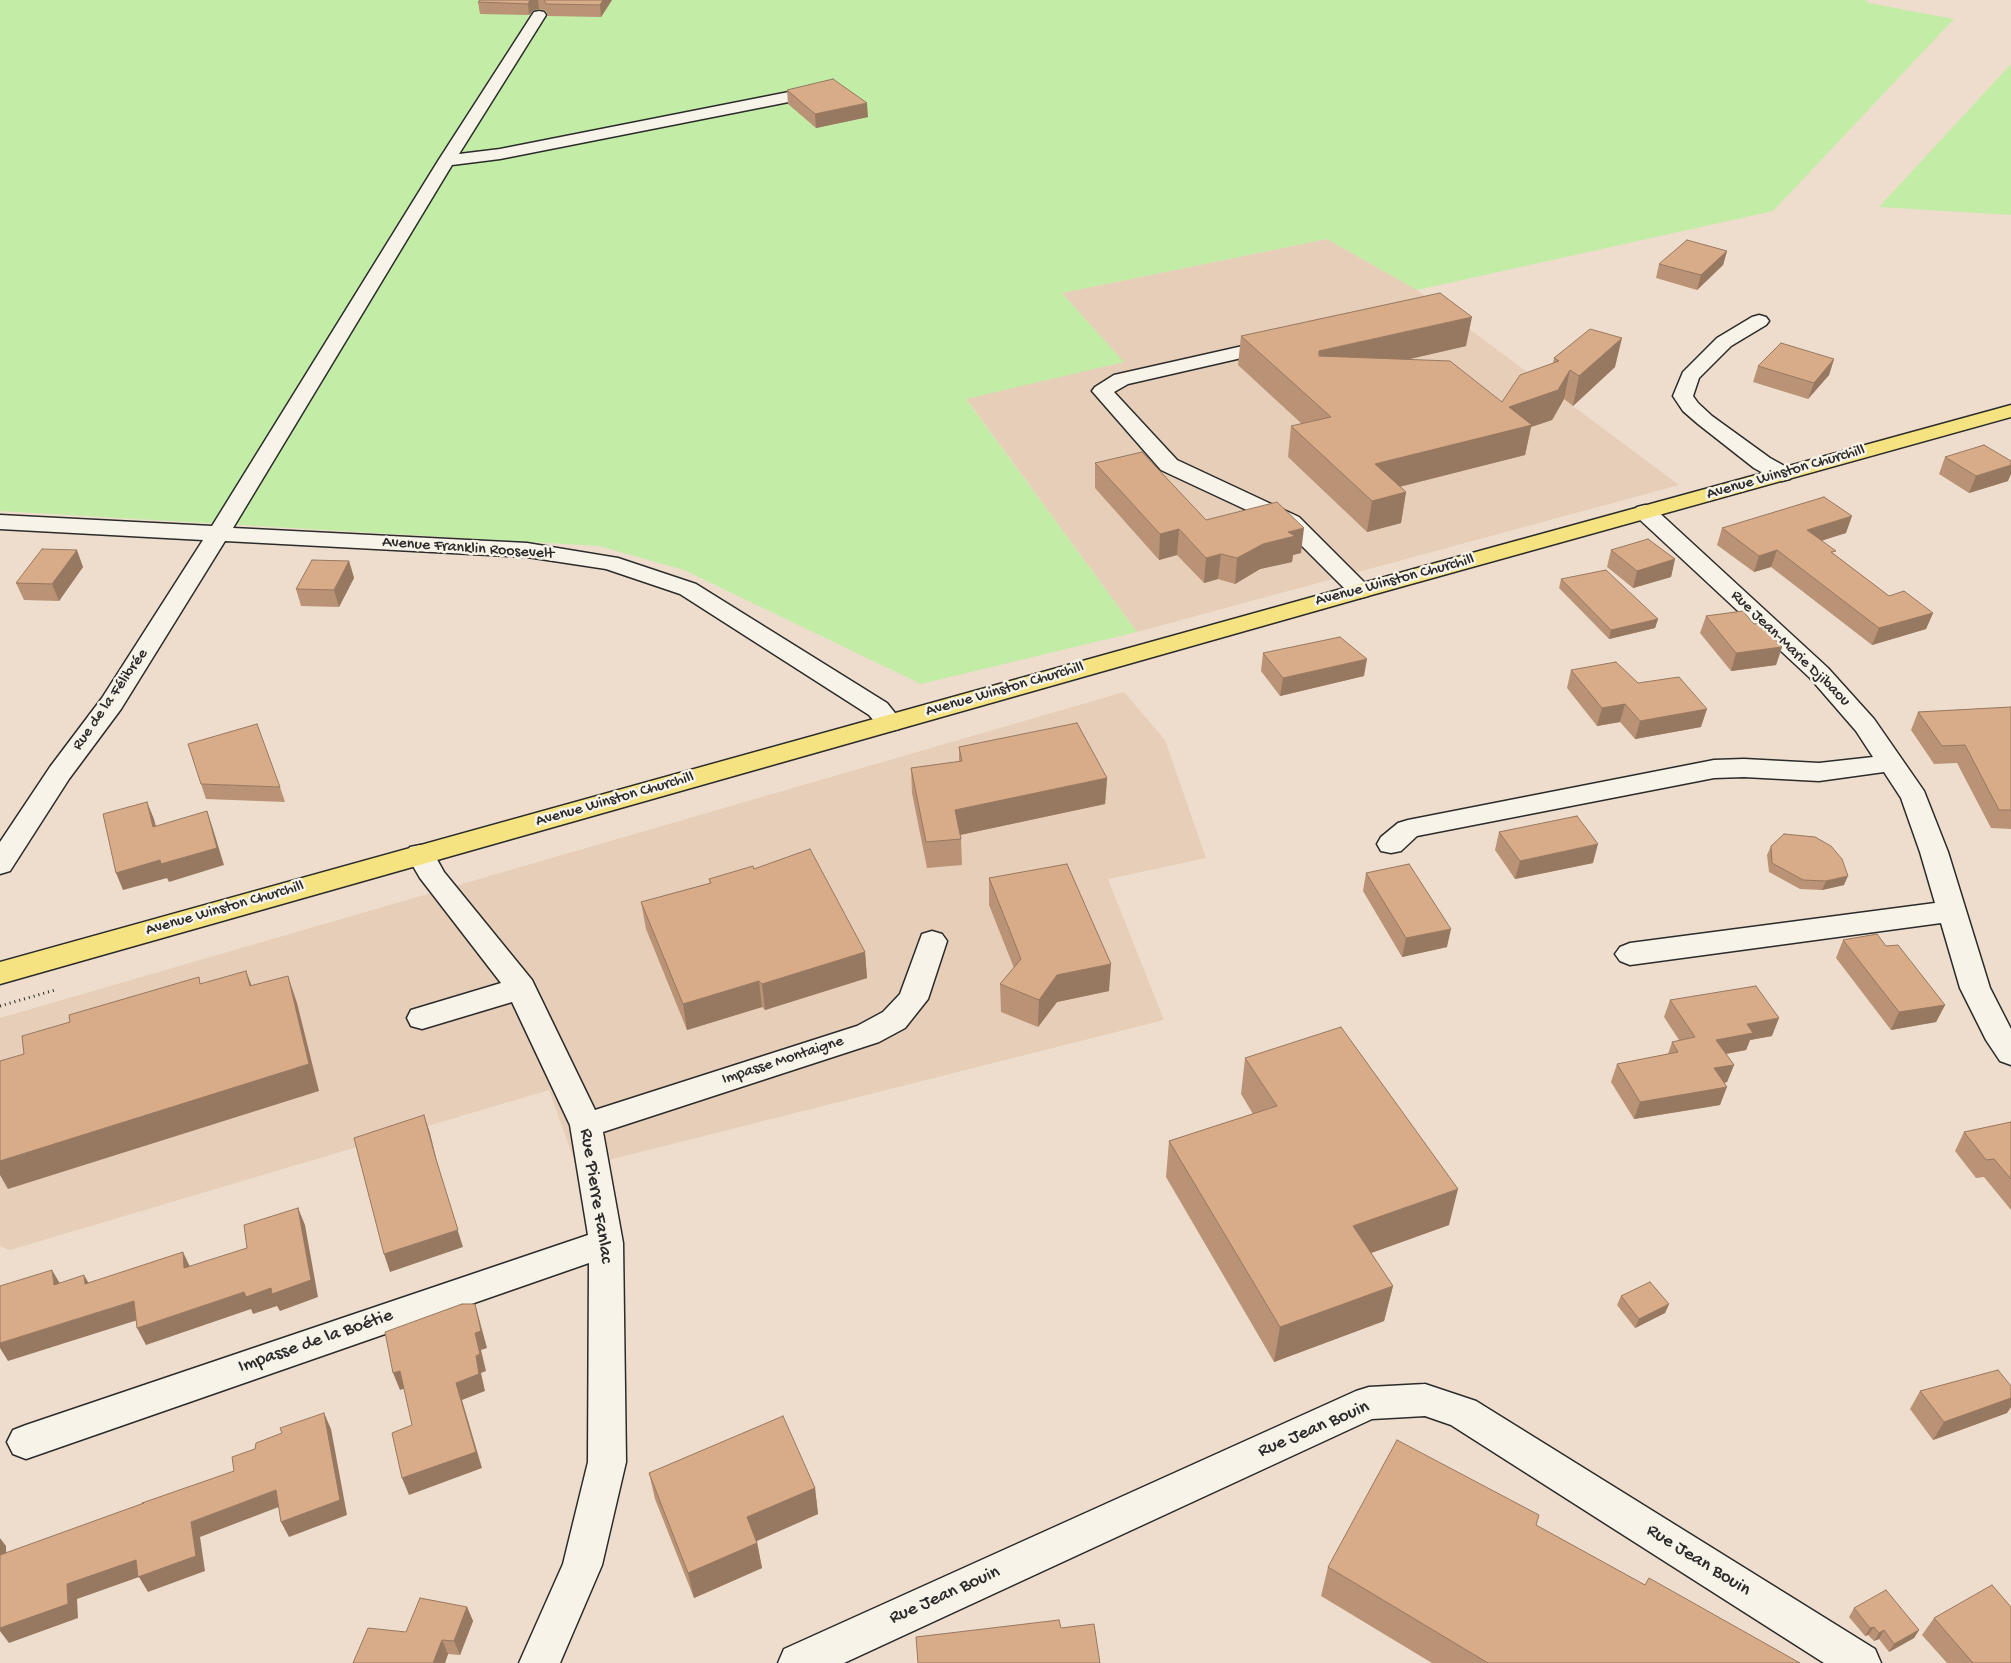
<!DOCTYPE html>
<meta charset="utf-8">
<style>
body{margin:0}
canvas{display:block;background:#edc}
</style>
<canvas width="2011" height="1663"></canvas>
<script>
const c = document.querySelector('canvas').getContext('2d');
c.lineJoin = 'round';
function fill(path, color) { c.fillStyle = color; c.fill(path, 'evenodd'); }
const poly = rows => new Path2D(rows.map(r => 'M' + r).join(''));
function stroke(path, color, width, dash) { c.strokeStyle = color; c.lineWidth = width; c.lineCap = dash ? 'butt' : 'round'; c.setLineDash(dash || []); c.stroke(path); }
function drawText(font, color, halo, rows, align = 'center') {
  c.font = font + ' "Gochi Hand",sans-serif'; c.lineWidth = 5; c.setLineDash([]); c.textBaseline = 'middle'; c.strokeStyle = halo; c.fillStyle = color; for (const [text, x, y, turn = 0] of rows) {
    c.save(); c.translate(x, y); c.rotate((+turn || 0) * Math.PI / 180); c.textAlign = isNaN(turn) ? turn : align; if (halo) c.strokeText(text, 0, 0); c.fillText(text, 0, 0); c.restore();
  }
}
fill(poly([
 [1327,239,1417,290,1679,485,1137,632,966,398,1123,362,1062,293],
 [1124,692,1165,740,1206,858,1108,879,1164,1020,577,1168,549,1090,10,1250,0,1246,0,1018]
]), '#e7ceb8');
fill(poly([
 [0,0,1866,0,1869,3,1954,19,1773,211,1417,290,1327,239,1062,293,1124,362,966,399,1137,632,921,684,684,570,599,546,0,511],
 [2011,64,2011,215,1879,207]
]), '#c3eca7');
const minor = poly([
 [539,11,544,12,546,15,459,154,500,149,814,87,820,89,822,92,820,95,814,97,500,159,452,165,233,528,527,543,618,558,696,584,887,703,903,723,899,729,890,731,881,729,869,715,680,594,606,569,527,557,225,541,121,709,69,779,10,871,0,874,0,842,50,767,102,698,203,540,0,529,0,515,212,526,438,161,532,15,534,12,539,11],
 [1759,315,1766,317,1769,321,1766,325,1731,346,1699,378,1693,396,1698,403,1712,416,1770,458,1790,469,1793,474,1790,479,1782,481,1774,479,1754,468,1698,424,1683,411,1673,396,1683,372,1717,338,1752,317,1759,315],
 [1265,341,1272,343,1275,347,1272,351,1128,384,1114,392,1177,460,1299,517,1368,586,1372,591,1368,596,1360,598,1352,596,1283,527,1161,470,1092,391,1095,387,1114,375,1265,341],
 [1645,505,1653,507,1828,668,1874,719,1924,791,1948,852,1990,988,2011,1029,2011,1065,2000,1061,1986,1040,1960,988,1941,923,1630,965,1620,961,1615,954,1620,947,1630,943,1935,903,1920,852,1901,798,1884,772,1819,781,1744,777,1714,778,1417,836,1401,851,1391,853,1381,851,1377,844,1381,837,1398,823,1408,820,1714,760,1744,759,1819,763,1873,757,1856,731,1810,678,1637,517,1634,512,1637,507,1645,505],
 [420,845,430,847,444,872,532,980,595,1110,857,1026,883,1012,900,994,922,934,932,931,942,934,947,941,928,999,905,1028,879,1042,603,1132,623,1243,626,1462,602,1565,560,1663,519,1663,563,1564,588,1462,589,1263,26,1459,13,1454,7,1442,13,1430,26,1425,588,1235,570,1125,512,1002,422,1029,411,1026,407,1018,411,1010,501,983,420,878,406,854,410,847,420,845],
 [1425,1384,1476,1401,1875,1649,1881,1663,1824,1663,1451,1425,1425,1416,1372,1419,844,1663,778,1663,784,1649,1356,1391,1369,1387,1425,1384]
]);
const major = poly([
 [2011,405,2011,417,1368,596,0,984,0,962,1352,586,2011,405]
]);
stroke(minor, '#2b2b2b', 3);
stroke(major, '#2b2b2b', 3);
stroke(poly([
 [0,1006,55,990]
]), '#2b2b2b', 3, [1, 4]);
fill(minor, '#f7f3e8');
fill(major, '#f5e382');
fill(poly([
 [480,0,612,0,601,17,548,16,546,11,539,9,534,10,529,15,480,14,478,2],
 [787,90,868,117,816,128,788,104],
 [1727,251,1723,265,1697,290,1656,278,1659,264],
 [1241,336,1466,346,1409,359,1502,402,1553,363,1554,358,1615,367,1573,406,1564,399,1552,420,1531,427,1525,455,1400,487,1406,492,1401,523,1367,532,1288,457,1291,426,1302,424,1238,365],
 [1834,359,1829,375,1808,399,1753,382,1758,366],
 [1945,457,2008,481,1969,493,1939,474],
 [1095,463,1206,520,1301,553,1293,555,1292,562,1260,569,1235,584,1218,579,1204,583,1177,555,1159,560,1095,488],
 [1722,528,1846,533,1822,540,1834,554,1889,596,1933,613,1926,629,1872,645,1771,567,1754,572,1717,545],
 [1611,550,1675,559,1671,577,1633,588,1607,567],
 [349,561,354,578,339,607,301,606,296,589],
 [83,567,59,601,24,600,16,583],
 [1561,579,1658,619,1655,628,1609,639,1559,588],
 [1706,616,1754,624,1782,647,1776,665,1731,671,1700,633],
 [1263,653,1364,676,1280,696,1261,671],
 [1571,670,1638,683,1701,727,1635,739,1620,722,1597,726,1567,688],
 [2011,707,2011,829,1991,828,1957,763,1934,764,1911,730,1918,712],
 [959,747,1107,778,1105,804,960,835,961,839,962,865,927,868,912,793,911,768,959,762],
 [201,784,280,787,285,802,206,799],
 [1499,832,1593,863,1515,879,1495,850],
 [1771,846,1844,885,1822,890,1800,889,1769,872,1767,855],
 [754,869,865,952,867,978,765,1010,762,1007,687,1030,646,929,641,902,710,883,709,879],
 [1366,873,1447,947,1402,957,1363,891],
 [989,878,1109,991,1057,1002,1038,1027,1001,1012,1000,984,1014,968,989,905],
 [1843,940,1886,946,1945,1005,1936,1022,1891,1030,1836,958],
 [1670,1000,1772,1036,1750,1040,1746,1050,1726,1054,1734,1065,1727,1082,1724,1083,1720,1105,1634,1119,1611,1082,1617,1064,1668,1054,1672,1042,1679,1040,1664,1017],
 [1245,1058,1449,1225,1371,1253,1393,1286,1384,1321,1274,1362,1166,1177,1169,1141,1253,1114,1241,1094],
 [2011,1122,2011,1210,1984,1177,1976,1178,1955,1151,1964,1132],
 [1621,1296,1669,1304,1665,1313,1635,1328,1617,1305],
 [2011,1386,2011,1407,2007,1413,1933,1440,1910,1409,1920,1391],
 [649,1473,815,1488,818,1514,757,1541,762,1568,694,1598,655,1499],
 [1536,1525,1645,1585,1800,1663,1432,1663,1321,1596,1328,1567],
 [467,1607,473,1621,460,1655,448,1654,445,1663,353,1663,406,1632],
 [1854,1608,1919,1630,1914,1638,1889,1652,1879,1639,1874,1641,1868,1635,1865,1636,1849,1617],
 [1934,1618,2011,1663,1947,1663,1922,1635]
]), '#ba9376');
fill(poly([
 [530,0,538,0,539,9,534,10,529,15,528,4],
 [603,0,612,0,601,17,600,5],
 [867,103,868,117,816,128,815,114],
 [1727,251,1723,265,1697,290,1701,275],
 [1472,317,1466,346,1315,381,1319,351],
 [1622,338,1615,367,1573,406,1579,376],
 [1834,359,1829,375,1808,399,1814,383],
 [1570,370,1564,399,1552,420,1531,427,1525,455,1370,494,1375,464,1509,407],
 [2011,465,2011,474,2008,481,1969,493,1976,476],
 [1406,492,1401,523,1367,532,1372,501],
 [1852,516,1846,533,1802,547,1807,530],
 [1304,528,1301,553,1293,555,1292,562,1260,569,1235,584,1237,558,1263,544,1288,532],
 [1179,529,1177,555,1159,560,1160,534],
 [77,550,83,567,59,601,52,584],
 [1777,550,1771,567,1754,572,1759,556],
 [1221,554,1218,579,1204,583,1206,558],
 [1675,559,1671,577,1633,588,1637,571],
 [349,561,354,578,339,607,334,590],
 [1933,613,1926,629,1872,645,1879,628],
 [1658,619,1655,628,1609,639,1611,630],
 [1782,647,1776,665,1731,671,1736,653],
 [1367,659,1364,676,1280,696,1283,678],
 [1625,704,1620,722,1597,726,1602,708],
 [1707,709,1701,727,1635,739,1640,721],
 [1107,778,1105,804,955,836,955,810],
 [147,802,154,819,161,845,153,827],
 [207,811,213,829,224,865,169,882,167,878,123,890,116,873],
 [1598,844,1593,863,1515,879,1520,861],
 [1848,876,1844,885,1822,890,1826,881],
 [1451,929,1447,947,1402,957,1406,938],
 [865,952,867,978,765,1010,762,984],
 [1111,964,1109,991,1057,1002,1038,1027,1039,1000,1057,975],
 [246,971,256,997,250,986],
 [288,976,297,1003,319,1091,8,1189,0,1175,0,1161],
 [759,981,762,1007,687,1030,683,1004],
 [1945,1005,1936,1022,1891,1030,1899,1012],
 [1779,1018,1772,1036,1750,1040,1746,1050,1709,1057,1716,1040,1747,1024],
 [1734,1065,1727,1082,1708,1086,1714,1068],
 [1727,1087,1720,1105,1634,1119,1640,1102],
 [424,1115,430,1133,440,1174,463,1247,390,1272,384,1254,435,1156],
 [1458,1189,1449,1225,1346,1262,1353,1226],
 [298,1208,305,1225,318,1297,280,1311,277,1306,253,1314,251,1309,146,1345,137,1328,244,1292],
 [183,1252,191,1269,184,1268],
 [52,1270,62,1287,54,1285],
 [84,1275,94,1292,85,1284],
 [1393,1286,1384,1321,1274,1362,1280,1327],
 [134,1301,144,1318,8,1361,0,1348,0,1343],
 [475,1304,480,1322,487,1348,481,1350,486,1371,481,1373,485,1391,462,1400,482,1468,409,1495,402,1478,456,1383,476,1356],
 [1669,1304,1665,1313,1635,1328,1639,1319],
 [400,1371,406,1388,400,1390,393,1373],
 [2011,1398,2011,1407,2007,1413,1933,1440,1944,1422],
 [324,1413,331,1429,347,1515,289,1537,281,1522],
 [815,1488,818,1514,752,1543,747,1517],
 [276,1490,284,1505,200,1537,205,1571,148,1592,139,1577,77,1599,78,1618,9,1643,0,1631,0,1628,67,1584,191,1522],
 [0,1538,6,1546,6,1572,0,1563],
 [757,1543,762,1568,694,1598,688,1573],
 [467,1607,473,1621,460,1655,454,1641],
 [1874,1627,1868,1635,1865,1636,1870,1628],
 [1884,1630,1879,1639,1874,1641,1879,1633],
 [1919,1630,1914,1638,1889,1652,1894,1644],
 [442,1640,448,1654,445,1663,433,1663]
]), '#977860');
const building = poly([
 [480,0,530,0,528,4,478,2,480,0],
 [544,0,603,0,600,5,546,4,544,0],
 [833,79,867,103,815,114,787,90,833,79],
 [1687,240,1727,251,1701,275,1659,264,1687,240],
 [1440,293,1472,317,1319,351,1319,356,1450,361,1502,402,1520,375,1559,361,1554,358,1590,329,1622,338,1579,376,1570,370,1558,390,1509,407,1532,425,1375,464,1406,492,1372,501,1291,426,1331,417,1241,336,1440,293],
 [1781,343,1834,359,1814,383,1758,366,1781,343],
 [1984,445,2011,461,2011,465,1976,476,1945,457,1984,445],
 [1142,452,1206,520,1277,502,1304,528,1288,532,1295,536,1263,544,1237,558,1221,554,1206,558,1179,529,1160,534,1095,463,1142,452],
 [1824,497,1852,516,1807,530,1836,551,1831,552,1889,596,1904,591,1933,613,1879,628,1777,550,1759,556,1722,528,1824,497],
 [1648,539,1675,559,1637,571,1611,550,1648,539],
 [42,549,77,550,52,584,16,583,42,549],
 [312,560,349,561,334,590,296,589,312,560],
 [1606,570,1658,619,1611,630,1561,579,1606,570],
 [1743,611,1754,624,1760,623,1782,647,1736,653,1706,616,1743,611],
 [1340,637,1367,659,1283,678,1263,653,1340,637],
 [1616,662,1638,683,1679,677,1707,709,1640,721,1625,704,1602,708,1571,670,1616,662],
 [2011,707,2011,810,1999,810,1965,745,1942,746,1918,712,2011,707],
 [1077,723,1107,778,955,810,961,839,926,842,911,768,962,761,959,747,1077,723],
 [257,724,280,787,201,784,188,744,257,724],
 [147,802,153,827,207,811,217,848,161,864,160,860,116,873,103,814,147,802],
 [1577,816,1598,844,1520,861,1499,832,1577,816],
 [1784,834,1815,837,1831,846,1842,859,1848,876,1826,881,1803,880,1772,863,1771,846,1784,834],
 [810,849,865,952,762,984,759,981,683,1004,641,902,711,883,709,879,753,866,754,869,810,849],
 [1067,864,1111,964,1057,975,1039,1000,1000,984,1021,959,989,878,1067,864],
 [1409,864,1451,929,1406,938,1366,873,1409,864],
 [1877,934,1886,946,1898,945,1945,1005,1899,1012,1843,940,1877,934],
 [246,971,250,986,288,976,309,1064,0,1161,0,1061,24,1054,22,1036,70,1022,69,1015,199,977,200,984,246,971],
 [1756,986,1779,1018,1747,1024,1753,1033,1716,1040,1734,1065,1714,1068,1727,1087,1640,1102,1617,1064,1678,1052,1672,1042,1695,1037,1670,1000,1756,986],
 [1341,1027,1458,1189,1353,1226,1393,1286,1280,1327,1169,1141,1277,1106,1245,1058,1341,1027],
 [424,1115,435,1156,458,1230,384,1254,354,1138,424,1115],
 [2011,1122,2011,1179,1994,1159,1986,1160,1964,1132,2011,1122],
 [298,1208,311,1280,272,1294,271,1288,246,1297,244,1292,137,1328,134,1301,0,1343,0,1286,52,1270,54,1285,84,1275,85,1284,183,1252,184,1268,247,1248,244,1225,298,1208],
 [1650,1282,1669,1304,1639,1319,1621,1296,1650,1282],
 [462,1304,475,1304,481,1331,475,1333,480,1354,476,1356,479,1374,456,1383,476,1452,402,1478,392,1433,412,1425,400,1371,393,1373,385,1332,462,1304],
 [1998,1370,2011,1386,2011,1398,1944,1422,1920,1391,1998,1370],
 [324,1413,340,1500,281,1522,276,1490,191,1522,196,1556,138,1577,136,1560,67,1584,68,1604,0,1628,0,1555,144,1503,142,1503,234,1471,232,1457,255,1449,256,1443,282,1433,280,1428,324,1413],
 [783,1416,815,1488,747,1517,757,1543,688,1573,649,1473,783,1416],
 [1397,1440,1539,1515,1536,1525,1645,1585,1649,1578,1800,1663,1488,1663,1328,1567,1397,1440],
 [1992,1585,2011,1607,2011,1663,1973,1663,1934,1618,1992,1585],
 [1886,1590,1919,1630,1894,1644,1884,1630,1879,1633,1874,1627,1870,1628,1854,1608,1886,1590],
 [420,1598,467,1607,454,1641,442,1640,433,1663,353,1663,368,1628,406,1632,420,1598],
 [1059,1620,1061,1628,1094,1624,1100,1663,918,1663,916,1637,1059,1620]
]);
fill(building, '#d8ab89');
stroke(building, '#977860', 1);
drawText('16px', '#2b2b2b', '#f7f3e8', [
 ["Avenue Winston Churchill",1786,473,-16],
 ["Avenue Franklin Roosevelt",468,549,4],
 ["Avenue Winston Churchill",1395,581,-15],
 ["Rue Jean-Marie Djibaou",1790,649,44],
 ["Avenue Winston Churchill",1005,690,-16],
 ["Rue de la Félibrée",111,700,-55],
 ["Avenue Winston Churchill",615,800,-16],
 ["Avenue Winston Churchill",225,909,-16],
 ["Impasse Montaigne",783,1061,-18]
]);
drawText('19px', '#2b2b2b', '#f7f3e8', [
 ["Rue Pierre Fanlac",595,1196,81],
 ["Impasse de la Boétie",316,1342,-19],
 ["Rue Jean Bouin",1314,1430,-23],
 ["Rue Jean Bouin",1698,1561,32],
 ["Rue Jean Bouin",945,1596,-24]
]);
</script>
